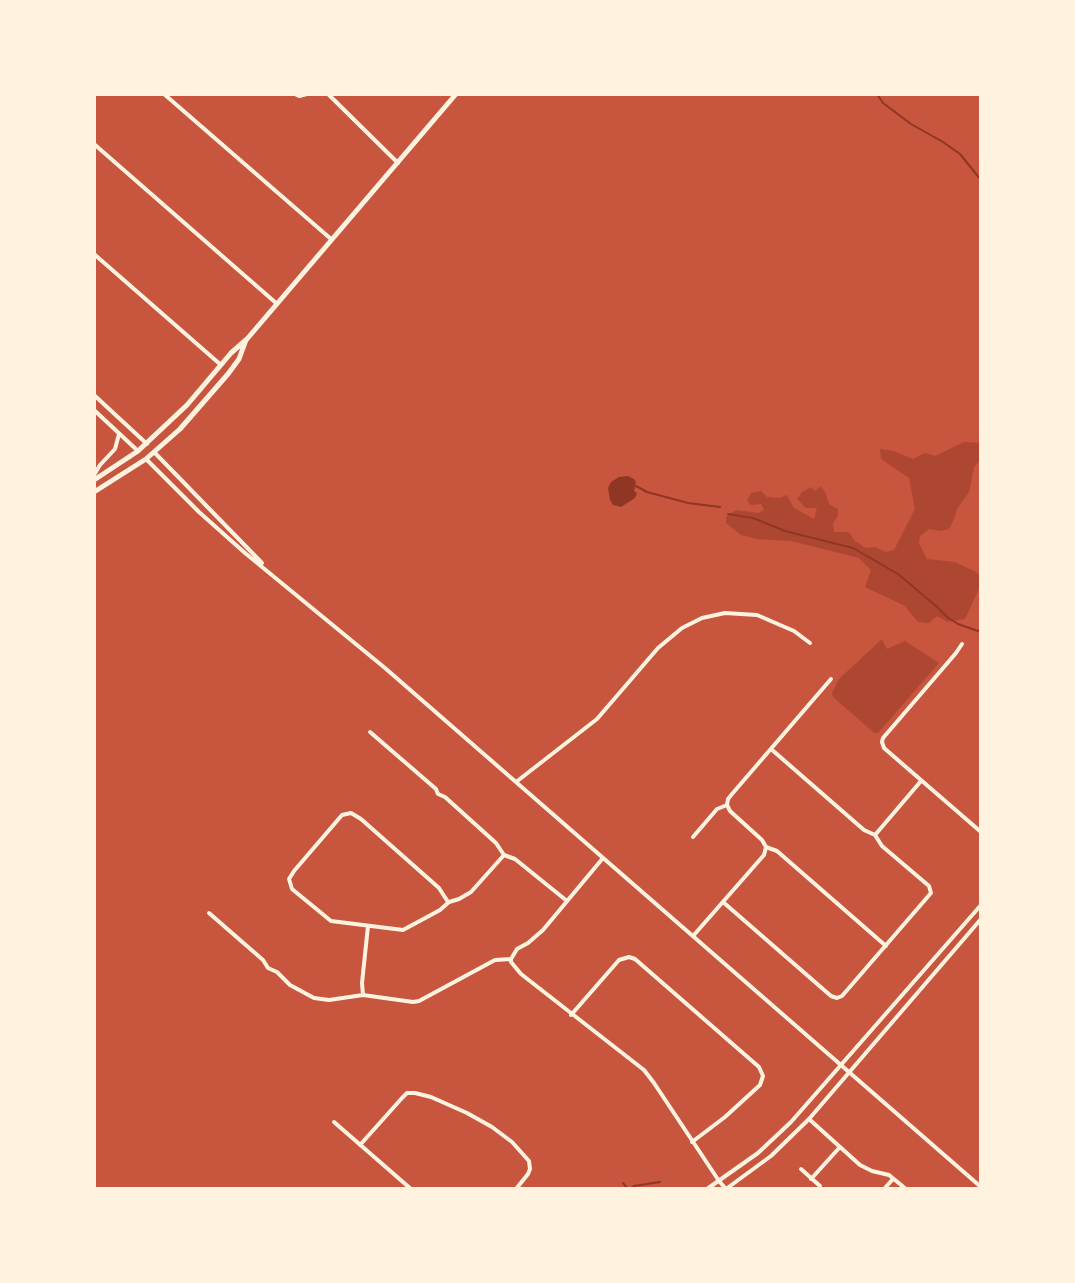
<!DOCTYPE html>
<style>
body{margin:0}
#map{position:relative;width:1075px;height:1283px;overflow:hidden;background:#c8553d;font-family:Cabin,sans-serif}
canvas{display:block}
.frame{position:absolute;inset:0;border:96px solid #fff3e0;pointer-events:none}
</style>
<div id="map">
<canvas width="1075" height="1283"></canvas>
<div class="frame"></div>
</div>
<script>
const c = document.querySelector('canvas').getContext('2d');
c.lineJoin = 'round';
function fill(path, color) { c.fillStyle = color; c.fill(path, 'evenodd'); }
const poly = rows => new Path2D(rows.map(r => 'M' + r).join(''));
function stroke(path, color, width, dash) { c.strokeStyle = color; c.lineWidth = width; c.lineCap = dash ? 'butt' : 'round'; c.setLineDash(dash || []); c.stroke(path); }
fill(poly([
 [964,442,981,443,981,460,974,467,969,492,957,509,955,517,949,529,940,531,929,529,920,536,919,543,927,559,955,562,976,572,981,577,981,585,965,619,948,622,937,616,929,623,918,622,905,606,865,587,871,570,859,558,791,541,757,539,741,535,726,523,726,517,736,510,758,513,764,510,761,504,751,505,747,501,751,493,761,491,767,497,779,498,787,495,794,508,814,519,817,508,806,508,797,499,802,492,811,487,815,491,821,486,826,494,829,504,838,509,838,516,833,523,834,532,849,532,854,540,866,548,875,547,886,552,894,550,915,509,909,478,881,459,880,449,894,451,913,459,925,453,935,456],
 [882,639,887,649,905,641,939,663,878,733,874,733,833,697,832,693,839,679]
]), '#ae4732');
fill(poly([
 [628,476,634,479,636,482,634,491,637,493,635,498,621,507,613,505,610,500,608,488,611,482,619,477]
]), '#8f3625');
stroke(poly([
 [877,94,883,103,911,124,943,142,960,154,981,180],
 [636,486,647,492,688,503,720,507],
 [728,514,753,518,785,531,853,548,898,574,936,606,947,617,958,624,981,632],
 [623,1183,628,1189],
 [630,1189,634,1186,660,1182]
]), '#8f3625', 2);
stroke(poly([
 [164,94,331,239],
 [295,94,299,96,307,94],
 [328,94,398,163],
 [94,144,276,303],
 [94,254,221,365],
 [154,452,262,563],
 [146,459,199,512,245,553,385,668,981,1187],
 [962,644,956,653,883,738,882,742,884,748,981,832],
 [831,679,732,794,728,799,727,805,730,811,762,840,766,847,777,851,886,946],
 [370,732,436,789,438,794,445,797,496,843,504,855,515,859,567,901],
 [771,749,864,830,875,835],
 [516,782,597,719,658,648,682,628,702,618,725,613,757,615,794,631,810,643],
 [693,837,717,809,727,805],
 [448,902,439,888,361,819,351,813,342,815,294,871,289,879,292,889,331,921,403,930,440,910,449,902,459,899,471,892,504,855],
 [723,902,831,996,837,998,842,996,931,893,929,886,882,846,875,835,921,781],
 [209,913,263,960,268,968,277,972,290,985,314,998,329,1000,363,995,413,1002,419,1001,495,960,511,959],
 [693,936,764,855,766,847],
 [511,959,511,962,521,974,644,1070,654,1083,719,1181,726,1189],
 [511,959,517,949,528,943,543,930,603,858],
 [363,995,362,983,368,926],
 [571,1015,619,960,629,957,635,959,759,1067,763,1076,760,1085,725,1117,692,1142],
 [809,1119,860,1165,872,1171,889,1175,906,1189],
 [334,1122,411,1189],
 [360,1145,402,1098,407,1093,415,1093,431,1097,467,1113,492,1127,512,1142,529,1161,530,1169,528,1174,516,1189],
 [801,1169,820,1186],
 [811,1179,840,1147],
 [707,1189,758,1153,791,1122,981,905],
 [726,1189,771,1156,809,1119,981,919],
 [884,1189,893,1179]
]), '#fff3e0', 4);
stroke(poly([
 [94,395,147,444],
 [94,410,138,451],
 [94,475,100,465,115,449,119,434]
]), '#fff3e0', 4);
stroke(poly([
 [94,480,138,451,187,405,231,353,247,339,456,94],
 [94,492,146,459,180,429,228,374,239,359,246,340]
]), '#fff3e0', 5);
</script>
